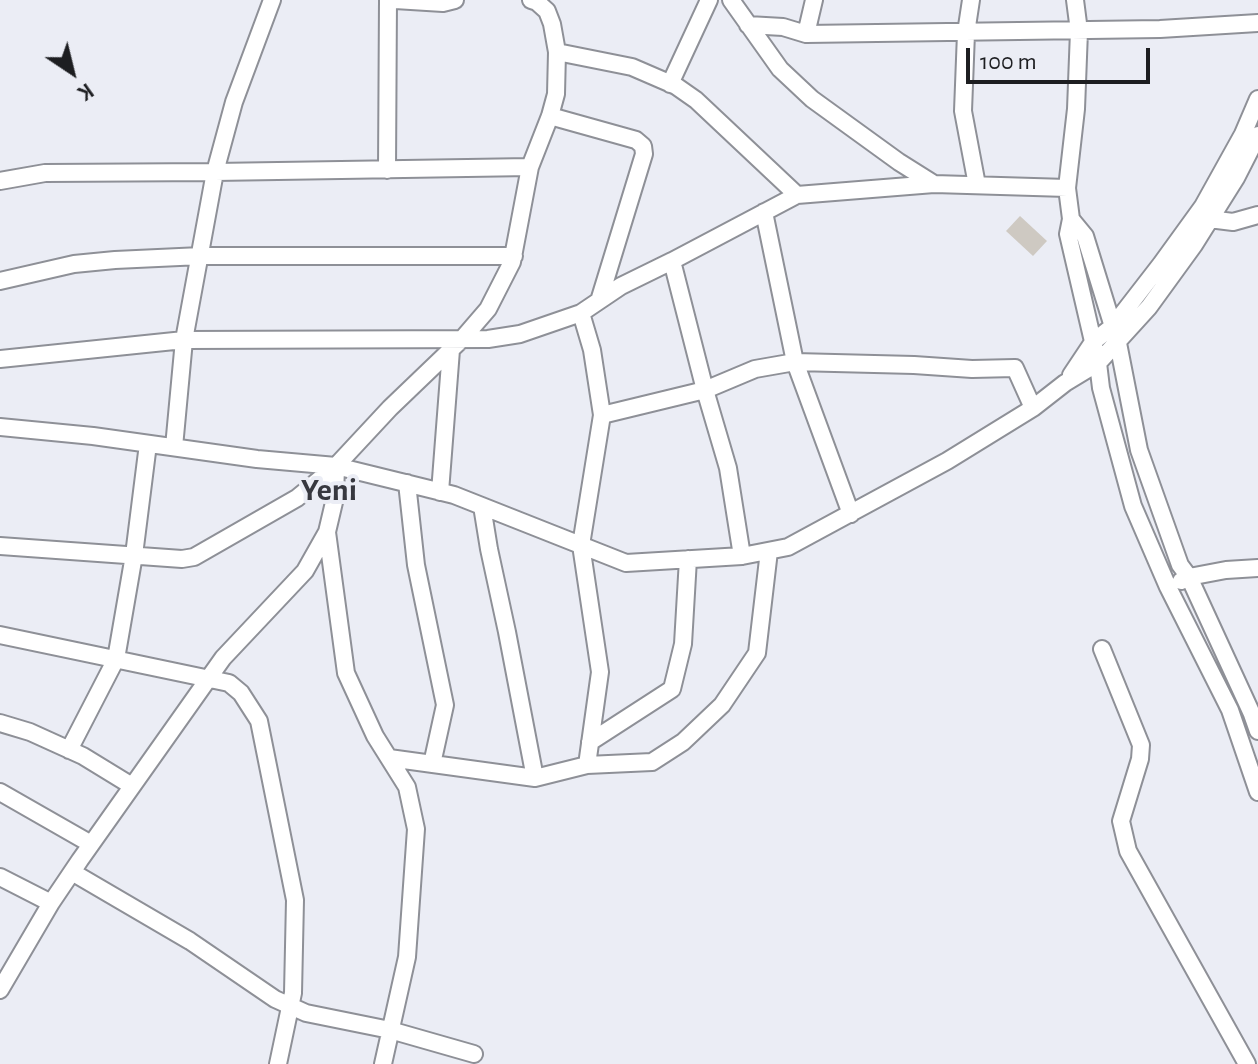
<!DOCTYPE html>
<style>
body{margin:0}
#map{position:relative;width:1258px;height:1064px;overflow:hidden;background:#ebedf5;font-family:"Alegreya Sans",sans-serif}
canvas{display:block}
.north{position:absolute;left:32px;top:32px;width:80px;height:80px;-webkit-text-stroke:6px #ebedf5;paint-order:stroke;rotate:145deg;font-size:22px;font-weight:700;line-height:32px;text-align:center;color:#1d1e21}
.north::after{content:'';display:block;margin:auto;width:28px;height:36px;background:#1d1e21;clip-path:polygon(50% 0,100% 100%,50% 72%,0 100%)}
.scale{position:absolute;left:966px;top:48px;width:184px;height:36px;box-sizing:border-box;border:4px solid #1d1e21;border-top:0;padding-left:10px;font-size:24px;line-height:28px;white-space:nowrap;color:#1d1e21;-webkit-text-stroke:6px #ebedf5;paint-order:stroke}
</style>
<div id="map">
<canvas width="1258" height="1064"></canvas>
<div class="north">K</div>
<div class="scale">100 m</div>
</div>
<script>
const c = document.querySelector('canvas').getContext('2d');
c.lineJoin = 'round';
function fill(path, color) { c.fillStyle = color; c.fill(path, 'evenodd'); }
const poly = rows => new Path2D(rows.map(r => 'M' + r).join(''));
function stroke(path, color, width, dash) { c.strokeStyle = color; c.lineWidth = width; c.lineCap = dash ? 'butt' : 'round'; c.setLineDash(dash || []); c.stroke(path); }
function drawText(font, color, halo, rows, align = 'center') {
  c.font = font + ' "Alegreya Sans",sans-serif'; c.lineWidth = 8; c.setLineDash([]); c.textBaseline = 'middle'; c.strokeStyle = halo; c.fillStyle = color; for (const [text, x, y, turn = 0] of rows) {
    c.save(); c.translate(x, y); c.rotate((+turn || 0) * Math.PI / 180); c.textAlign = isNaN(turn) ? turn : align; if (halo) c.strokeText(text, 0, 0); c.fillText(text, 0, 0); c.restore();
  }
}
fill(poly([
 [1020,216,1047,241,1033,256,1006,231]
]), '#cec9c2');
const minor = poly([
 [395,0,443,3,455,0],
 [731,0,780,69,812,99,899,162,934,184,1067,188],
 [971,0,966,33,963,111,977,185],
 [1075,0,1079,31,1076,109,1067,188,1071,219,1068,234,1098,363,1101,388,1133,506,1168,587,1230,710,1258,792],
 [748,25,783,27,806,34,1160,29,1258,23],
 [806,34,814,0],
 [557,52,632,67,676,86,696,100,797,195],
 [670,84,709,0],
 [550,116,636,140,643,146,644,154,599,301],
 [387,170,388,0],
 [0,181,45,173,215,172,530,167],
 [764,212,795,362,851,514],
 [1201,218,1233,222,1258,215],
 [1071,219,1085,236,1118,343,1139,450,1180,565,1189,577,1252,714,1258,731],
 [672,261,705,390,728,468,742,556],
 [0,281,74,264,115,260,201,256,514,256],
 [581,313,592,350,602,415,581,545,600,672,587,765],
 [0,359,184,340,488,339,520,334,581,313,621,286,672,261,797,195,934,184],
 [1071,375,1093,342,1113,326,1161,264,1203,206,1243,134,1258,99],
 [602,415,705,390,755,369,795,362,914,365,972,369,1015,368,1033,408],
 [0,427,93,436,257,459,336,466,454,495,626,563,742,556,788,547,947,461,1033,408,1065,383,1098,363,1149,307,1194,245,1236,178,1258,135],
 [174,447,184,340,215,172,234,102,272,0],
 [407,483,416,565,445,705,432,764],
 [440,492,451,350],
 [482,506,489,549,507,632,535,778],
 [327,532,346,673,375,736,407,787,416,829,407,957,383,1064],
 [0,546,182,559,194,557,297,498,336,466,390,408,463,338,488,309,512,262,530,167,550,116,556,94,557,52,552,24,547,11,537,2,531,0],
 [1181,581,1189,577,1226,570,1258,568],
 [0,635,229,683,241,693,259,721,295,900,293,993,278,1064],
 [1102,649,1141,745,1140,759,1121,821,1128,851,1247,1064],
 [0,723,30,732,83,756,132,786],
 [590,742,672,689,683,644,688,559],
 [69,750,116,659,134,555,148,444],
 [389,758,535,778,587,765,652,762,683,742,722,705,757,653,769,551],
 [0,792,91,844],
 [72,872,190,941,275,999,306,1013,390,1030,474,1054],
 [0,877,51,903],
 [0,990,51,903,80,860,223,658,305,571,327,532,335,498,336,466]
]);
stroke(minor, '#8e9097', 20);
stroke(minor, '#fff', 16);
drawText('bold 32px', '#37383f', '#ebedf5', [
 ["Yeni",329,490]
]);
</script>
